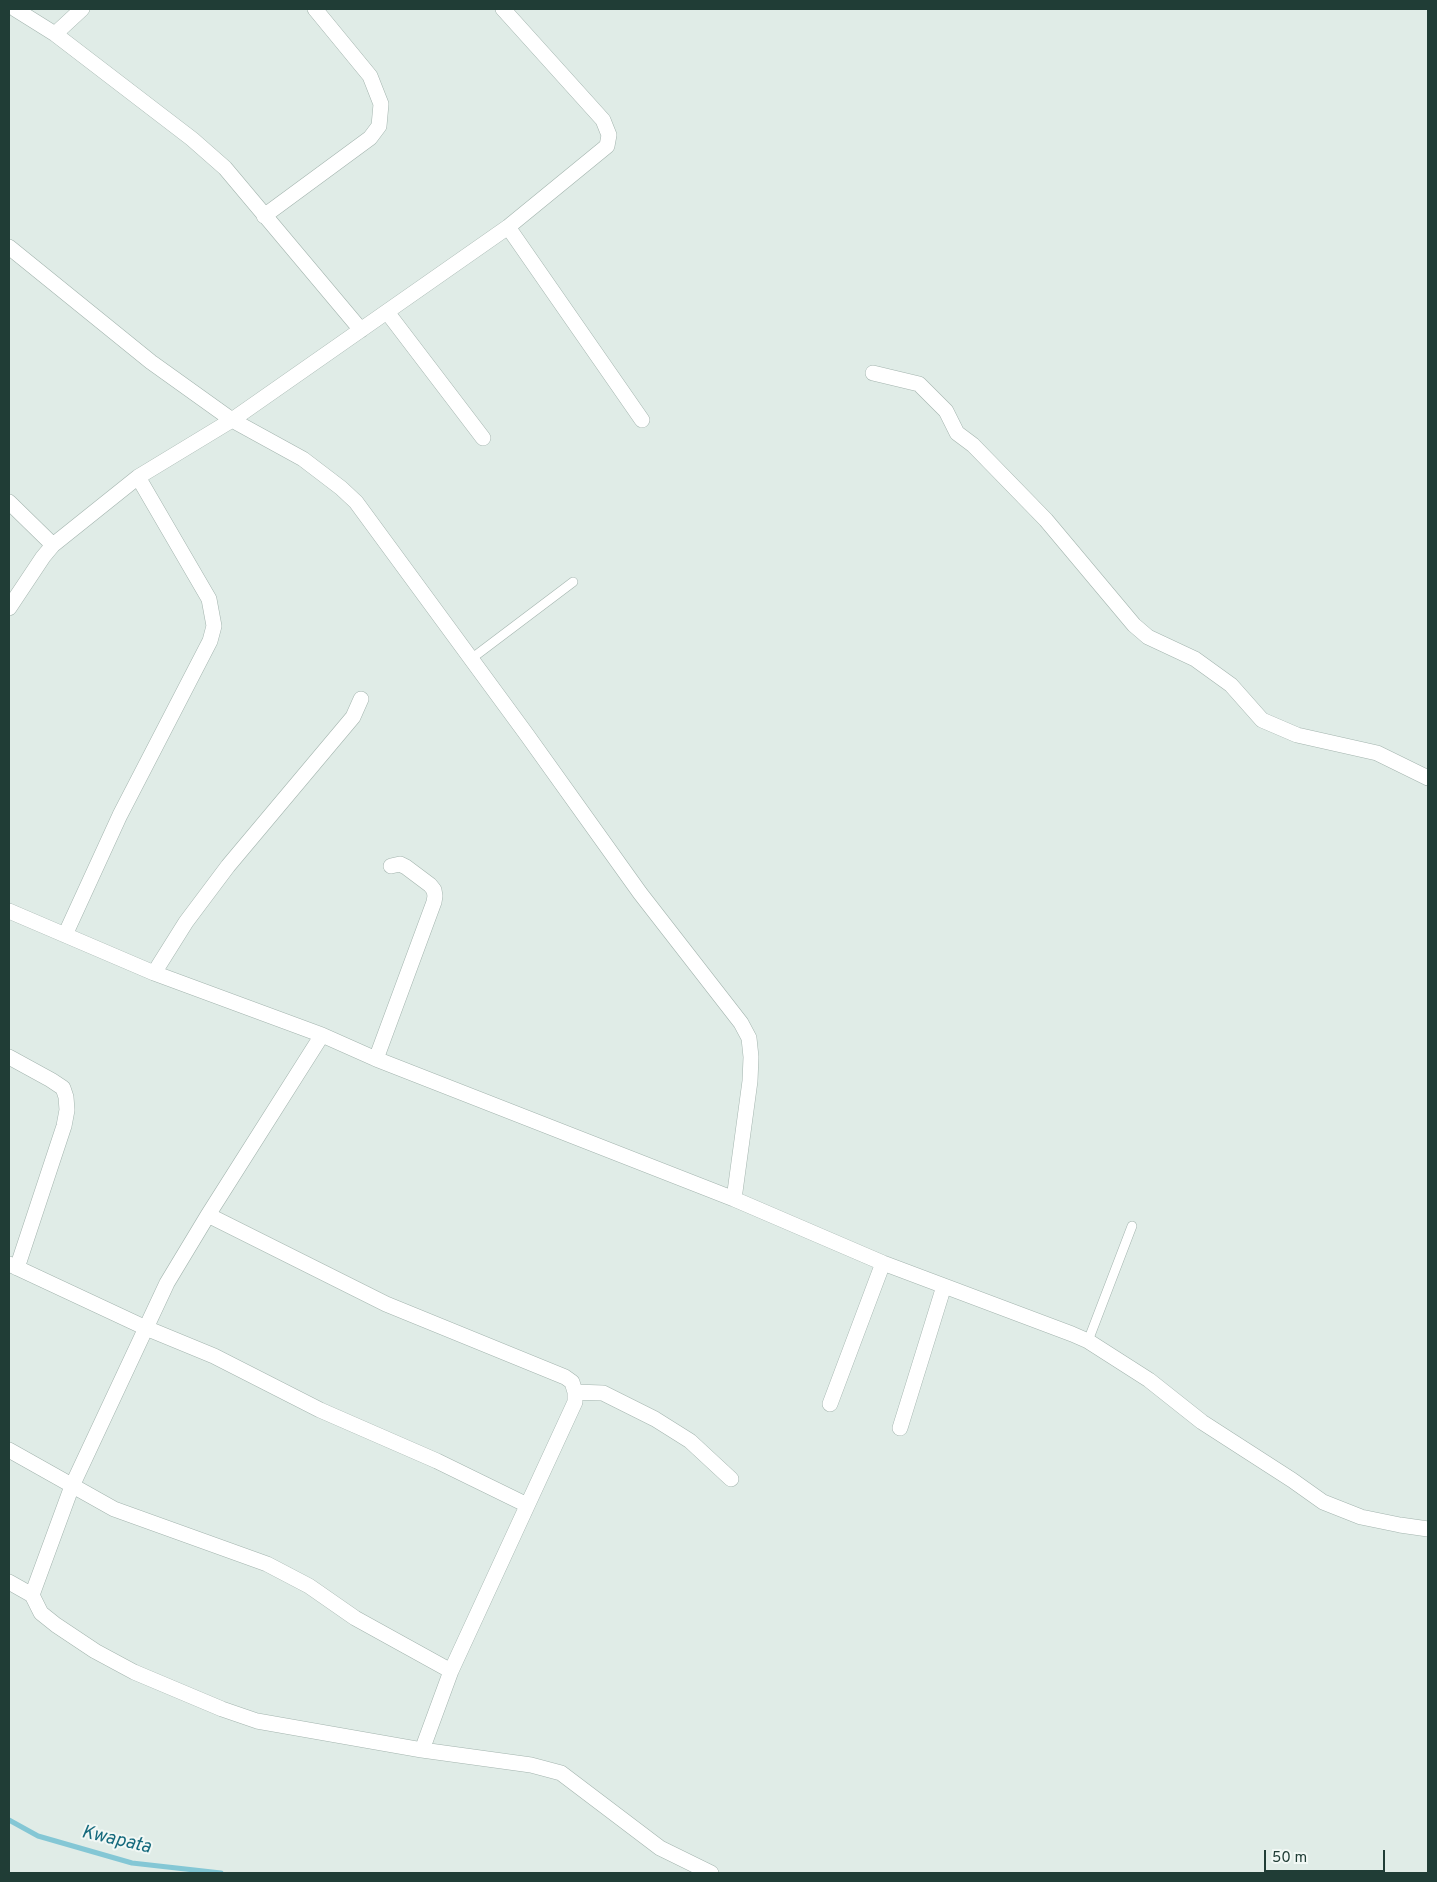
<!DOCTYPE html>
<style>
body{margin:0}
#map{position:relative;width:1437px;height:1882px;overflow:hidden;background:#e0ece7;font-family:Overpass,sans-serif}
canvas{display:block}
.frame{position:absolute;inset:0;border:10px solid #203d36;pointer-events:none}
.scale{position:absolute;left:1264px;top:1850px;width:121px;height:22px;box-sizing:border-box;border:2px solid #203d36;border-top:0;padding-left:6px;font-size:15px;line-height:18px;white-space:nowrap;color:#203d36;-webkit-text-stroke:4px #f1f8f5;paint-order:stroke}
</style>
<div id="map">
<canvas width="1437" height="1882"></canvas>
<div class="frame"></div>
<div class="scale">50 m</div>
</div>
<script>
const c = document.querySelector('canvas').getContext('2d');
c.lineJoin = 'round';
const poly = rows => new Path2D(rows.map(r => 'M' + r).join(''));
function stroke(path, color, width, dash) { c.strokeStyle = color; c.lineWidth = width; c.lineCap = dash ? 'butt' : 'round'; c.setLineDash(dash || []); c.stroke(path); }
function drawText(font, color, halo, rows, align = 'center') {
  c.font = font + ' Overpass,sans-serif'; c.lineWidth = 4; c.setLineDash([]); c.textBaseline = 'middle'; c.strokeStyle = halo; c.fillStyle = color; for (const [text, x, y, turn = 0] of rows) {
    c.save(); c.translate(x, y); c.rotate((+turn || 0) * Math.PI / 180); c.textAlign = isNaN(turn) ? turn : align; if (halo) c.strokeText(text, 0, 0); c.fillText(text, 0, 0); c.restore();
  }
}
stroke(poly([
 [9,1820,38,1836,132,1863,221,1873]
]), '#84c7d5', 5);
const service = poly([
 [471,659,573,582],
 [1088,1341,1132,1226]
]);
const minor = poly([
 [15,9,55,34,192,139,225,168,361,330],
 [55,34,82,9],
 [264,216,370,138,379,126,381,104,370,76,315,9],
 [508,227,642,420],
 [9,247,151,362,232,420,303,459,341,488,356,502,527,735,640,893,741,1023,749,1038,751,1057,750,1081,734,1199],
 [387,312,483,438],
 [873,373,919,384,946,411,957,433,973,445,1046,520,1134,625,1148,637,1195,659,1231,685,1262,720,1297,735,1377,753,1428,778],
 [9,502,53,545],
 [9,608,43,557,53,545,138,477,232,420,508,227,607,146,609,135,603,120,503,9],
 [9,911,154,973,322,1035,376,1059,734,1199,883,1263,1072,1334,1088,1341,1149,1380,1202,1422,1292,1480,1323,1502,1361,1517,1400,1525,1428,1529],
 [65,935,120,815,210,641,214,626,209,599,138,477],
 [154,973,186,922,228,866,353,717,361,699],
 [9,1057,51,1080,63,1088,66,1097,67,1110,64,1126,17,1268],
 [376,1059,434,902,435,896,434,890,430,885,406,867,400,864,391,866],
 [9,1264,146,1328,214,1356,320,1410,437,1461,527,1505],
 [575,1392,603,1393,655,1419,690,1441,731,1479],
 [830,1404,883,1263],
 [900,1428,944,1286],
 [9,1450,114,1509,267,1564,309,1586,355,1618,451,1671],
 [9,1582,32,1595,72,1486,167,1283,208,1215,322,1035],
 [32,1595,41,1613,56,1625,95,1651,134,1672,222,1709,257,1721,422,1750,451,1671,575,1402,575,1392,572,1382,565,1377,386,1304,208,1215],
 [422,1750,531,1765,561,1773,660,1848,711,1873]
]);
stroke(service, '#a3b4ae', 10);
stroke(minor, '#a3b4ae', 16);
stroke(service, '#fff', 9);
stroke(minor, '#fff', 15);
drawText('italic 19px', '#166a7d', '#f1f8f5', [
 ["Kwapata",116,1841,13]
]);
</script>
